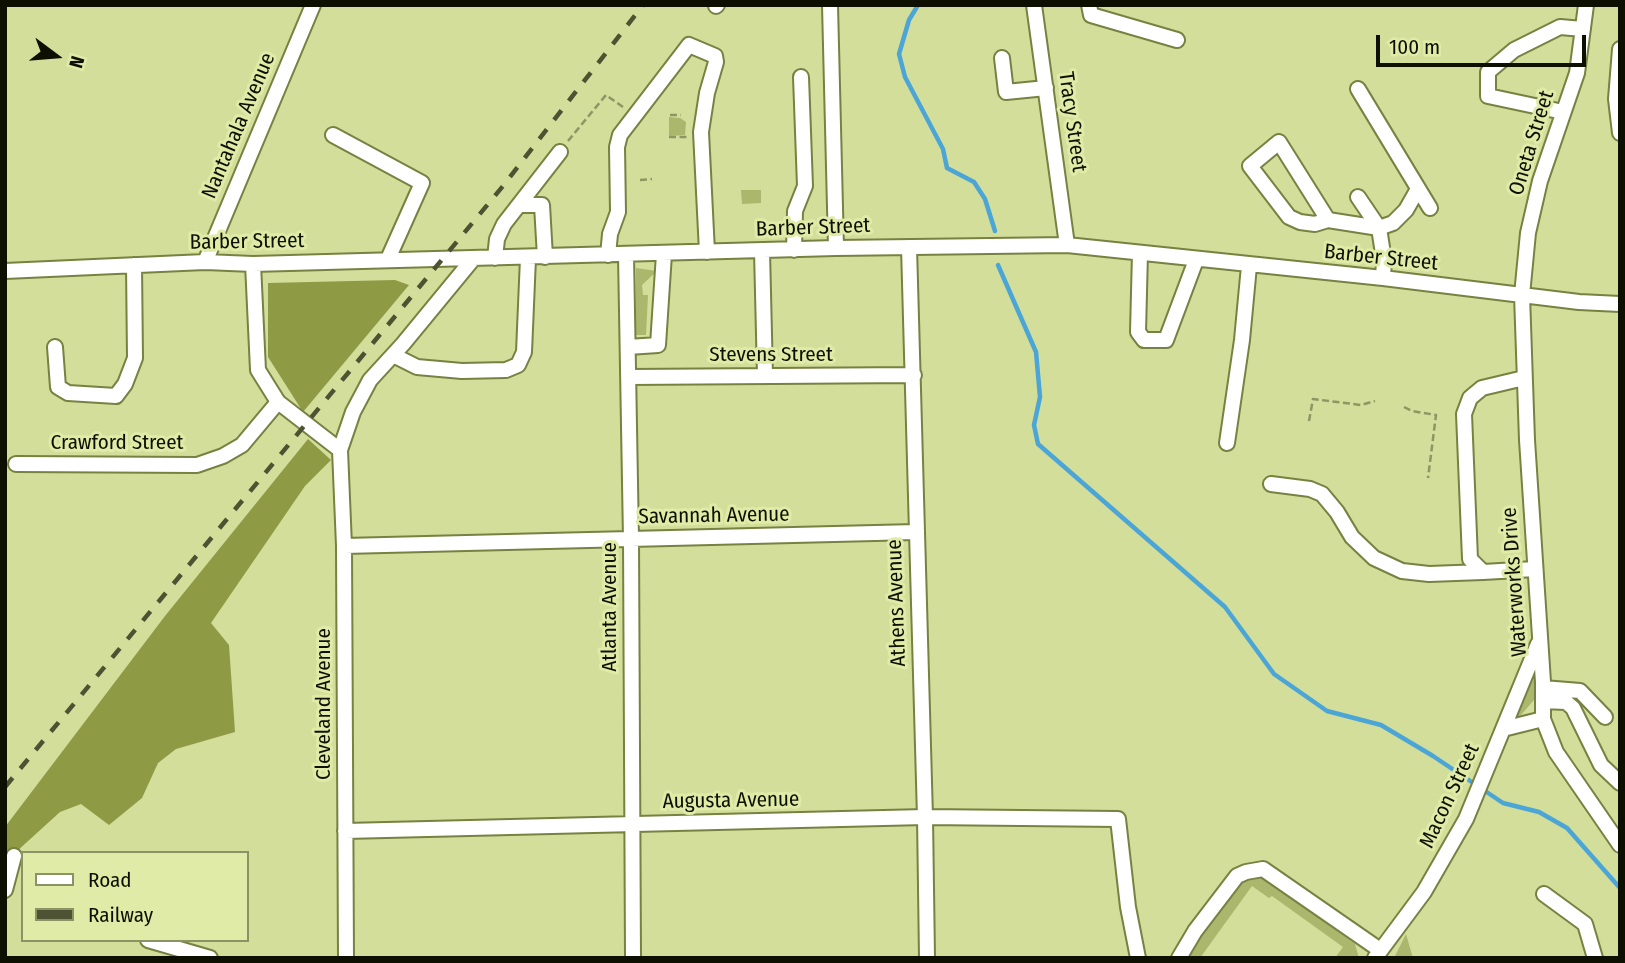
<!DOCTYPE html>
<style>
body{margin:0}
#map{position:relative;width:1625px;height:963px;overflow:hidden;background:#d2de9a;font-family:"Fira Sans Condensed",sans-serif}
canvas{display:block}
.frame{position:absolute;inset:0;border:7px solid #0d1000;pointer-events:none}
.legend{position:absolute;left:21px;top:851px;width:228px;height:91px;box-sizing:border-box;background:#dfeba7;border:2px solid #8b9364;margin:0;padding:9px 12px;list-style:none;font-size:21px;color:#0d1000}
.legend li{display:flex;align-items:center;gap:14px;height:35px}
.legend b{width:35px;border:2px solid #8b9364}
.north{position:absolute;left:21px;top:21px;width:70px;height:70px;-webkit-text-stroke:5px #dfeba7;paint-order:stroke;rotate:106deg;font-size:19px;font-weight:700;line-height:28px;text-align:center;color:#0d1000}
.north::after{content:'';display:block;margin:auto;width:24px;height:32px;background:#0d1000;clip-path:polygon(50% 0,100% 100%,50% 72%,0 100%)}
.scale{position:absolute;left:1376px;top:35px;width:210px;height:32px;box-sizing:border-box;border:4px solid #0d1000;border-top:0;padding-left:9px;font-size:21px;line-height:24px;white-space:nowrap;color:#0d1000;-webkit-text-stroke:5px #dfeba7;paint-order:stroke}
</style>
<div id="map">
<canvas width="1625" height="963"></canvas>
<div class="frame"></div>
<ul class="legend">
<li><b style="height:9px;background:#fff"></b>Road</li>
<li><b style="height:9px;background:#4d5332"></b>Railway</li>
</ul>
<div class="north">N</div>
<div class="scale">100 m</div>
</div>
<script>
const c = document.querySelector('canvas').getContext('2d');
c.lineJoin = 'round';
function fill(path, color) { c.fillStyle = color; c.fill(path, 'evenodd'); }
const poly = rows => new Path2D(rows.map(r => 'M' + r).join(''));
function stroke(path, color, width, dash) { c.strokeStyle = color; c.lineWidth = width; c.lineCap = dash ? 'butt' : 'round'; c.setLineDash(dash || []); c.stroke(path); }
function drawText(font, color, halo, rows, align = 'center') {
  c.font = font + ' "Fira Sans Condensed",sans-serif'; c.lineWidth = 6; c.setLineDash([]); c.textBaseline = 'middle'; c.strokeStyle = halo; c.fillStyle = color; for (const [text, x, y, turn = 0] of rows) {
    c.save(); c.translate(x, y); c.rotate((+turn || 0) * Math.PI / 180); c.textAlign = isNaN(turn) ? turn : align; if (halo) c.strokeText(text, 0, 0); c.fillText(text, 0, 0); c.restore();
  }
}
fill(poly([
 [669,117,680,118,686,122,685,135,669,136],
 [741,190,761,190,761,203,742,204],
 [636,268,657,271,642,285,643,295,648,295,646,335,636,335],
 [1534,671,1534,700,1521,715,1516,717,1515,714],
 [1248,877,1264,878,1355,944,1359,958,1335,958,1343,947,1272,896,1269,898,1252,886,1200,958,1186,958,1237,885],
 [1406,934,1413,958,1397,958,1395,956]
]), '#abb76c');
fill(poly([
 [395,280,409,285,303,412,268,357,268,283],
 [308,439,331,460,305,486,211,623,229,645,235,732,176,749,158,763,142,798,109,825,81,804,60,812,5,862,5,827,165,616]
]), '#8e9a44');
stroke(poly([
 [918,5,909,20,899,54,905,77,943,149,947,168,974,182,985,199,995,231],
 [998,265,1036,352,1040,397,1034,425,1038,444,1225,607,1274,674,1327,711,1381,725,1433,756,1503,803,1539,812,1567,828,1620,888]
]), '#4ca5d7', 4.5);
const minor = poly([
 [830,5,836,248],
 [1034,5,1067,245],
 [1089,5,1091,15,1177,40],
 [1586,5,1577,73,1540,181,1528,233,1522,295,1527,440,1543,682,1543,719,1556,752,1620,845],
 [716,6,717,5],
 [1620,49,1616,99,1620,133],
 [1002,58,1006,92,1046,88],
 [1358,89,1430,208],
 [1563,112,1488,96,1488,72,1514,50,1560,27,1583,29],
 [333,135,422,183,388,259],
 [1358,197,1379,228,1384,260,1383,278],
 [520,205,542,205,545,257],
 [1328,220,1279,142,1250,166,1289,217,1300,222,1315,224,1328,220,1379,228,1393,223,1406,210,1418,189],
 [909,247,925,817,927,958],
 [794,250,795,211,805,186,801,77],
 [762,251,765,376],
 [1140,253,1138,332,1144,340,1166,340,1196,260],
 [608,255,610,234,618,212,617,147,620,135,689,45,715,56,716,62,707,93,701,132,707,252],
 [626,255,631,539,633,958],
 [495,258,497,239,504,224,560,152],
 [205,262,313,5],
 [253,264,258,370,278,402,340,450],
 [5,271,205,262,253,264,836,248,1067,245,1383,278,1579,302,1620,304],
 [55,347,58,387,68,393,116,396,125,384,135,358,134,265],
 [628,347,658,345,664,254],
 [393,355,417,367,462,371,506,370,518,365,524,352,528,258],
 [629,377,914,375],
 [1524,378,1482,388,1470,398,1464,414,1470,559,1483,572,1535,569],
 [1227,443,1242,340,1249,266],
 [16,464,197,465,223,456,242,445,278,402],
 [1271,484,1310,489,1322,494,1337,512,1352,537,1374,558,1402,571,1429,574,1483,572],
 [344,546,916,532],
 [1543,688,1580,691,1605,717],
 [1543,701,1566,702,1573,708,1601,765,1620,783],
 [1503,729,1543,719],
 [345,831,925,817,1118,819,1128,907,1138,958],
 [5,890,14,856],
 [1544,894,1585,924,1595,958],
 [148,940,210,958],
 [346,958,344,546,340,450,353,412,370,380,403,344,473,259],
 [1179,958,1195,931,1237,876,1246,872,1263,869,1380,950],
 [1375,958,1424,892,1466,819,1538,644]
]);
stroke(minor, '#778141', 18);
stroke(poly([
 [670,115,681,115],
 [669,137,688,137],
 [568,141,606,95,623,107],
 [640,180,652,179],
 [1404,407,1412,411,1436,415,1428,478],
 [1309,421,1313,399,1361,405,1375,401]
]), '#8d9664', 2.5, [7, 3.5]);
stroke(minor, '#fff', 14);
stroke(poly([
 [5,787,503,186,643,5]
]), '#4d5332', 4.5, [12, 12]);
drawText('21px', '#0d1000', '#dfeba7', [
 ["Tracy Street",1072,122,82],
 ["Nantahala Avenue",239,126,-67],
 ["Oneta Street",1532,143,-73],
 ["Barber Street",813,228,-2],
 ["Barber Street",247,242,-1],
 ["Barber Street",1381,258,6],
 ["Stevens Street",771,355],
 ["Crawford Street",117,443],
 ["Savannah Avenue",714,516,-1],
 ["Waterworks Drive",1515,582,-94],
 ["Athens Avenue",897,603,-92],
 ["Atlanta Avenue",610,607,-90],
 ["Cleveland Avenue",324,704,-90],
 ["Macon Street",1450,796,-65],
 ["Augusta Avenue",731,801,-1]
]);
</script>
